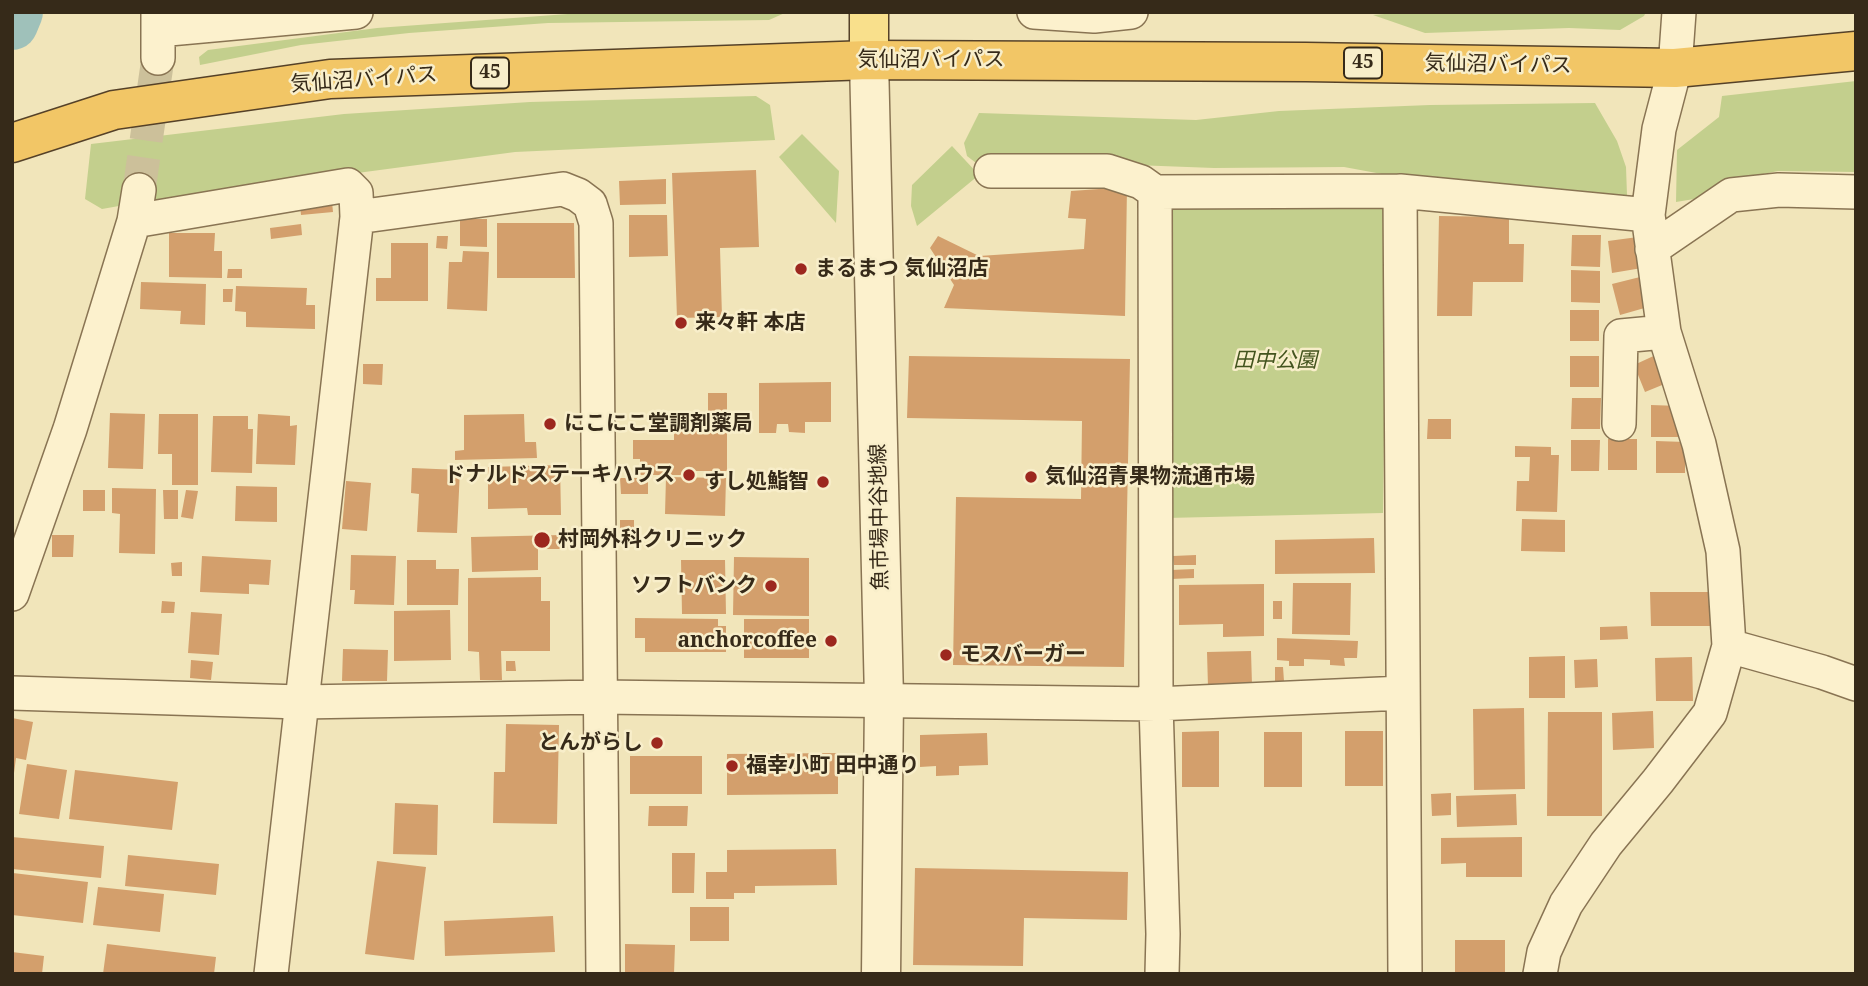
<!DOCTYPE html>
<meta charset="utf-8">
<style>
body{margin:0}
#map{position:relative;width:1868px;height:986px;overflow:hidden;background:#f1e5ba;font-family:"Noto Serif",serif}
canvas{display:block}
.frame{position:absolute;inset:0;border:14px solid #362a19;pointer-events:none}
</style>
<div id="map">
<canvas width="1868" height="986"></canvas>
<div class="frame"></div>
</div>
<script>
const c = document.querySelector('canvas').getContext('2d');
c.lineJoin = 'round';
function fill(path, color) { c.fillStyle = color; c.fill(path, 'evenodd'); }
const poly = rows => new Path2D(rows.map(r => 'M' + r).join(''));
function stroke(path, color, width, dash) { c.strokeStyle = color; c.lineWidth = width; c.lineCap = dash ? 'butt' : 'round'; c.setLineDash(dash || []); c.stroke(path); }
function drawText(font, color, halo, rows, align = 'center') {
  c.font = font + ' "Noto Serif","Noto Sans JP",serif'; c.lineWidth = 5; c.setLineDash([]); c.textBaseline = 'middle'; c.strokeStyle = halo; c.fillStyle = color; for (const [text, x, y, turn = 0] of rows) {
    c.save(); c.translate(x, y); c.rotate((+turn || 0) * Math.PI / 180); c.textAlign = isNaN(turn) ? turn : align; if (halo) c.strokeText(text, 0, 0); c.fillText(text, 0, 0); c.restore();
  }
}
fill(poly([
 [595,12,787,12,769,20,548,23,409,33,301,45,200,65,199,57,208,50,377,28],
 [1408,12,1646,12,1644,16,1620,30,1569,28,1425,33,1373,15],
 [1856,81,1856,172,1778,171,1733,180,1694,199,1676,202,1677,150,1719,117,1722,96],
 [756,96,770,105,775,140,515,152,147,201,102,209,85,199,91,144,344,114,530,102],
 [1595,103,1617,141,1626,167,1627,195,1610,198,1409,179,1344,167,1214,168,1002,160,980,166,967,156,964,143,979,113,1196,120,1279,111,1430,105],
 [802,134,839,171,836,223,779,157],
 [952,146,979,175,917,226,911,206,912,185],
 [1387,205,1383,513,1166,518,1164,207]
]), '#c3cf8d');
stroke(poly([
 [12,24,17,12]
]), '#9fc1ba', 52);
fill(poly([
 [756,170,759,247,720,248,722,317,677,318,672,173],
 [666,179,666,204,620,205,619,181],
 [1127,187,1125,316,944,308,954,285,930,248,938,236,979,256,1084,249,1086,219,1068,218,1071,191],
 [332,202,333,212,301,215,300,204],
 [629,215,667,215,668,256,629,257],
 [1439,216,1509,217,1509,244,1524,244,1523,282,1473,282,1472,316,1437,316],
 [460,219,487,219,487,247,460,246],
 [497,223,574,223,575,278,497,278],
 [301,224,302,235,271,239,270,228],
 [169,233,215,233,214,251,222,251,222,278,169,277],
 [1572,235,1601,235,1600,267,1571,266],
 [437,236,448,236,447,249,436,248],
 [1638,237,1642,268,1612,273,1608,241],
 [391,243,428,243,428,301,376,301,376,278,391,278],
 [463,251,489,252,487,311,447,309,449,262,462,262],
 [228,269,242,269,242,278,227,278],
 [1571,270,1600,271,1600,303,1571,302],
 [1640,277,1648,307,1620,315,1612,284],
 [141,282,206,284,205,325,180,324,181,311,140,309],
 [236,286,307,288,306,305,315,305,315,329,246,327,246,312,235,311],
 [223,289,233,289,232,302,223,302],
 [1570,310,1599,310,1599,341,1570,341],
 [1660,353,1672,381,1645,392,1634,365],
 [909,356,1130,359,1124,667,953,665,956,497,1081,499,1082,421,907,418],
 [1570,356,1599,356,1599,387,1570,387],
 [363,364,383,364,382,385,363,384],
 [831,382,831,422,805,422,805,433,789,432,788,424,777,424,776,433,759,433,759,383],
 [708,393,727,393,727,471,686,471,686,475,640,475,640,459,633,459,633,440,674,440,674,429,708,429],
 [1572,398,1601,398,1600,429,1571,429],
 [1651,405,1680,406,1679,437,1651,437],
 [110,413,145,414,143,469,108,468],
 [159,414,198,414,198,485,172,485,172,454,158,454],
 [258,414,290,416,290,426,297,425,295,465,256,464],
 [524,414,525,442,536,442,537,458,455,460,455,451,464,450,464,415],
 [213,416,248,416,248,429,253,429,252,473,211,472],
 [1428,419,1451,419,1451,439,1427,439],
 [1608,439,1637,439,1637,470,1608,470],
 [1571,440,1600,440,1599,471,1571,471],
 [1656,441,1685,442,1685,473,1656,473],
 [1515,446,1551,447,1551,455,1559,455,1557,512,1516,511,1517,481,1529,481,1530,457,1515,457],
 [560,465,561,515,528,515,527,508,488,509,488,467],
 [412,468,460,470,457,533,417,532,419,494,411,493],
 [666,477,726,478,725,516,665,514],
 [620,478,648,478,648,494,621,494],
 [346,481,371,483,367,531,342,529],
 [236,486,277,487,277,522,235,521],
 [112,488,156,489,155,554,119,553,120,514,112,513],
 [83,490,105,490,105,511,83,511],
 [163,490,178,490,178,519,164,519],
 [186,490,198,491,193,519,181,517],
 [1522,519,1565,520,1565,552,1521,551],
 [620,520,634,520,634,532,620,532],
 [52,535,74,535,73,557,52,557],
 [562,535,562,549,538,549,538,570,472,572,471,537],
 [1374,538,1375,573,1275,574,1275,540],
 [351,555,396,556,394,605,354,604,355,590,350,590],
 [1196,555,1196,565,1174,565,1173,556],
 [202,556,271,560,269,585,249,584,249,594,200,592],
 [734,557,809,558,809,616,733,615],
 [407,560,436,560,436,569,459,569,458,605,407,605],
 [681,560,725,560,726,614,682,614],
 [182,562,182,576,172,576,171,563],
 [1194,569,1194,578,1171,579,1171,570],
 [541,577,541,601,550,601,550,651,501,651,502,680,480,680,479,652,468,651,468,578],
 [1293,583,1351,583,1350,635,1292,634],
 [1264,584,1264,636,1223,637,1223,624,1179,625,1179,585],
 [1650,592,1718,592,1718,626,1651,626],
 [162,601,175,602,174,613,161,613],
 [1273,601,1282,601,1282,619,1273,619],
 [450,610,451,660,394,661,394,611],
 [191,612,222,614,219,655,188,653],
 [635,618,718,619,718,626,726,626,726,652,645,652,645,638,635,638],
 [744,619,809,619,809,658,744,658],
 [1627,626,1628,639,1600,640,1600,627],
 [1277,638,1358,641,1357,658,1344,658,1345,666,1330,665,1330,660,1304,659,1304,666,1289,666,1289,661,1277,660],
 [343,649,388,650,387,681,342,681],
 [1251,651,1252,685,1208,687,1207,652],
 [1565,656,1565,698,1529,698,1529,657],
 [1692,657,1693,701,1656,701,1655,658],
 [1597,659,1598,687,1575,688,1574,660],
 [191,660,213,662,211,680,190,678],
 [506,661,515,661,516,671,506,671],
 [1275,667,1283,667,1284,681,1275,682],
 [1524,708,1525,789,1474,790,1473,709],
 [1653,711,1654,748,1613,750,1612,713],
 [1548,712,1602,712,1602,816,1547,816],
 [12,718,33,722,26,760,16,758,14,773],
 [506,724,559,725,557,824,493,823,494,772,505,772],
 [1219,731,1219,787,1182,787,1182,732],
 [1345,731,1383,731,1383,786,1345,786],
 [1264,732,1302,732,1302,787,1264,787],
 [987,733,988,765,959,766,959,775,936,776,936,766,920,767,920,735],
 [838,753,838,794,727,795,727,754],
 [630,756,702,756,702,794,630,794],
 [27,764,67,770,59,819,19,814],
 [75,770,178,782,172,830,69,819],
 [1451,793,1451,815,1432,816,1431,794],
 [1516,794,1517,825,1457,827,1456,796],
 [395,803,438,805,437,855,393,854],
 [649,806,688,806,687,826,648,826],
 [12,837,104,846,101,878,12,869],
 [1522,837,1522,877,1466,877,1466,863,1441,864,1441,838],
 [836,849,837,885,755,886,755,893,734,893,734,899,706,899,706,872,727,872,727,850],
 [672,853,695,853,694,893,672,893],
 [128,855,219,864,216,895,125,886],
 [377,861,426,867,414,960,365,954],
 [915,868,1128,872,1127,920,1024,918,1023,966,913,965],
 [13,873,88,882,83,923,12,915],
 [98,887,164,894,160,932,93,925],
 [690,907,729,907,729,941,690,941],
 [553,916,555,952,445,956,444,921],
 [1455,940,1505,940,1505,974,1455,974],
 [107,944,216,957,214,974,103,974],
 [625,944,675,945,674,974,625,974],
 [12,952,44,956,42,974,12,974]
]), '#d39f6c');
stroke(poly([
 [139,190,158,58]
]), '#ccc09a', 33, [33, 17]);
const minor = poly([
 [158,12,158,58],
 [1034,12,1094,16,1131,12],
 [158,30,356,12],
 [991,171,1107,171,1141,182,1155,192],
 [357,217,563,189,578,195,590,204,596,223,603,974],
 [134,221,348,185,356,193,357,217,271,974],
 [1652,249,1731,195,1779,190,1856,192],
 [1619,424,1621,336,1664,332],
 [12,594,70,429,134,221,139,190],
 [1729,646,1822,672,1856,684],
 [12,693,300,702,600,697,1156,704,1403,693],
 [1162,974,1163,934,1156,704,1155,192,1400,191],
 [1405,974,1400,191,1648,215],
 [1540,974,1544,952,1566,904,1606,844,1658,781,1710,713,1729,646,1723,551,1699,444,1664,332,1648,215,1659,129,1675,68,1679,12]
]);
const tertiary = poly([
 [869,60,884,699,881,974]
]);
const primary = poly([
 [869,12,869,60]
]);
const trunk = poly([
 [12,143,114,110,330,79,869,60,1306,62,1675,68,1856,51]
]);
stroke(minor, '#897453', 36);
stroke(tertiary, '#897453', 41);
stroke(primary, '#554128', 41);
stroke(trunk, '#554128', 41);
stroke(minor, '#fcf1cd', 33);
stroke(tertiary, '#fcf1cd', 38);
stroke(primary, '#f9e08c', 38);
stroke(trunk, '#f2c666', 38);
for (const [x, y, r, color] of [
 [801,269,7,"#9c271e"],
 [681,323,7,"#9c271e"],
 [550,424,7,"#9c271e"],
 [689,475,7,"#9c271e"],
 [1031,477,7,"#9c271e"],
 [823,482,7,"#9c271e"],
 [542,540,9,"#9c271e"],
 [771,586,7,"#9c271e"],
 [831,641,7,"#9c271e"],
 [946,655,7,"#9c271e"],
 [657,743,7,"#9c271e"],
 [732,766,7,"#9c271e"]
]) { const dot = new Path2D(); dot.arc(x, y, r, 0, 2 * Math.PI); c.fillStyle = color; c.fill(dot); stroke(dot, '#f8eeca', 2.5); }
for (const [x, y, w] of [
 [1363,63,38],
 [490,73,38]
]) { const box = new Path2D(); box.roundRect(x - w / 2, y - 15.5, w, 31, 5); c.fillStyle = '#f8eeca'; c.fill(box); stroke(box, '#362a19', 2); }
drawText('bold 19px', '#362a19', null, [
 ["45",1363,63],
 ["45",490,73]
]);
drawText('21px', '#362a19', '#f8eeca', [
 ["気仙沼バイパス",931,60],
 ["気仙沼バイパス",1498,65,1],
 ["気仙沼バイパス",364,80,-4],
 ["魚市場中谷地線",880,517,-91]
]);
drawText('bold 21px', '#362a19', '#f8eeca', [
 ["まるまつ 気仙沼店",815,269],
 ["来々軒 本店",695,323],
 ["にこにこ堂調剤薬局",564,424],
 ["ドナルドステーキハウス",675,475,"right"],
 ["気仙沼青果物流通市場",1045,477],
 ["すし処鮨智",809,482,"right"],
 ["村岡外科クリニック",558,540],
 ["ソフトバンク",757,586,"right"],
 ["anchorcoffee",817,641,"right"],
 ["モスバーガー",960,655],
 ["とんがらし",643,743,"right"],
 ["福幸小町 田中通り",746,766]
], 'left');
drawText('italic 21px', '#43541e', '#f8eeca', [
 ["田中公園",1275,361]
]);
</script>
